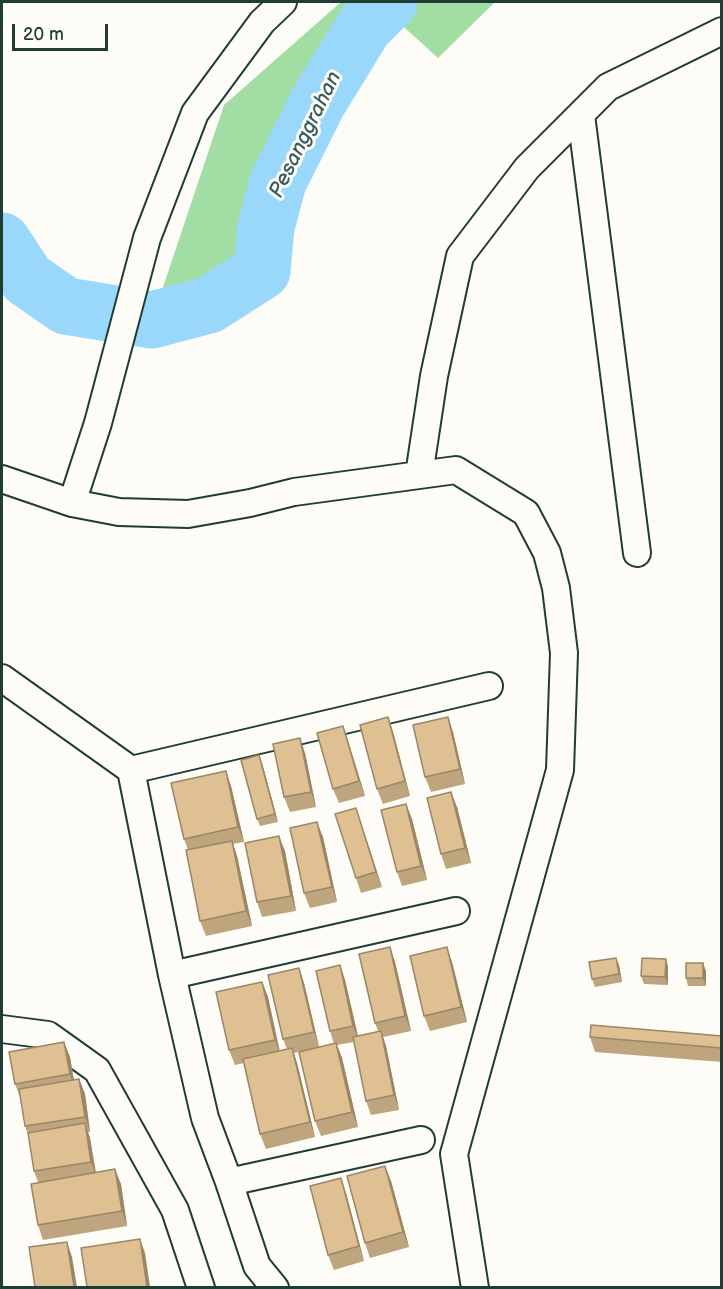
<!DOCTYPE html>
<style>
body{margin:0}
#map{position:relative;width:723px;height:1289px;overflow:hidden;background:#fdfcf7;font-family:"Balsamiq Sans",sans-serif}
canvas{display:block}
.frame{position:absolute;inset:0;border:3px solid #1f3d34;pointer-events:none}
.scale{position:absolute;left:12px;top:24px;width:96px;height:27px;box-sizing:border-box;border:3px solid #1f3d34;border-top:0;padding-left:8px;font-size:18px;line-height:21px;white-space:nowrap;color:#1f3d34;-webkit-text-stroke:4px #fdfcf7;paint-order:stroke}
</style>
<div id="map">
<canvas width="723" height="1289"></canvas>
<div class="frame"></div>
<div class="scale">20 m</div>
</div>
<script>
const c = document.querySelector('canvas').getContext('2d');
c.lineJoin = 'round';
function fill(path, color) { c.fillStyle = color; c.fill(path, 'evenodd'); }
const poly = rows => new Path2D(rows.map(r => 'M' + r).join(''));
function stroke(path, color, width, dash) { c.strokeStyle = color; c.lineWidth = width; c.lineCap = dash ? 'butt' : 'round'; c.setLineDash(dash || []); c.stroke(path); }
function drawText(font, color, halo, rows, align = 'center') {
  c.font = font + ' "Balsamiq Sans",sans-serif'; c.lineWidth = 6; c.setLineDash([]); c.textBaseline = 'middle'; c.strokeStyle = halo; c.fillStyle = color; for (const [text, x, y, turn = 0] of rows) {
    c.save(); c.translate(x, y); c.rotate((+turn || 0) * Math.PI / 180); c.textAlign = isNaN(turn) ? turn : align; if (halo) c.strokeText(text, 0, 0); c.fillText(text, 0, 0); c.restore();
  }
}
fill(poly([
 [341,2,495,2,438,58,383,8,364,27,318,102,278,182,266,227,262,271,209,305,152,320,224,105]
]), '#a2dda4');
stroke(poly([
 [2,241,27,279,66,306,152,320,209,305,262,271,266,227,278,182,318,102,364,27,389,2]
]), '#99d8fa', 57);
const street = poly([
 [581,115,637,553],
 [419,475,434,376,460,256,527,168,608,87,722,31],
 [2,479,72,503,98,423,147,238,195,113,262,22,283,2],
 [72,503,119,512,188,514,250,503,294,492,456,470,526,513,547,553,556,588,564,653,560,770,454,1154,475,1288],
 [2,678,131,770,172,975,205,1118,229,1182,257,1266,275,1288],
 [131,770,489,686],
 [172,975,456,911],
 [2,1029,48,1035,97,1070,175,1210,201,1288],
 [229,1182,421,1140]
]);
stroke(street, '#1f3d34', 30);
stroke(street, '#fdfcf7', 26);
fill(poly([
 [388,717,393,732,410,796,383,804,377,789],
 [453,732,465,784,431,792,425,777],
 [348,741,365,796,339,803,333,789],
 [305,753,316,807,290,812,284,797],
 [262,763,278,822,260,826,257,819],
 [231,786,244,842,233,844,237,856,252,926,206,936,200,921,188,850,184,839],
 [406,804,412,819,427,880,402,886,397,872],
 [457,807,471,863,446,869,441,854],
 [356,808,382,887,361,893,356,878],
 [323,837,337,902,310,908,304,893],
 [285,851,296,911,262,917,257,902],
 [390,947,395,962,411,1031,383,1037,386,1046,399,1110,371,1115,366,1101,354,1042,337,1045,342,1058,358,1127,321,1136,315,1121,334,1044,330,1031,340,965,345,980,358,1036,378,1031,375,1023],
 [666,959,668,967,668,985,644,984,641,976],
 [452,962,467,1022,430,1031,424,1016],
 [619,965,622,982,595,987,592,979],
 [299,968,304,983,319,1047,294,1053,297,1063,315,1137,266,1149,260,1134,244,1063,235,1065,229,1050,262,982,268,997,280,1051,287,1049,283,1039],
 [706,971,706,986,688,986,686,978],
 [722,1036,722,1062,595,1052,590,1037],
 [70,1057,74,1080,79,1079,85,1094,90,1132,88,1132,90,1138,96,1172,121,1184,127,1226,43,1240,38,1225,38,1182,34,1171,29,1138,25,1126,20,1097,15,1084],
 [391,1181,409,1247,370,1258,365,1243],
 [346,1193,364,1261,334,1270,328,1255]
]), '#bfa57e');
fill(poly([
 [388,717,393,732,410,796,405,781],
 [448,717,453,732,465,784,460,769],
 [343,726,348,741,365,796,359,781],
 [300,738,305,753,316,807,311,792],
 [259,755,262,763,278,822,275,814],
 [226,771,231,786,244,842,238,827],
 [451,792,457,807,471,863,465,848],
 [406,804,412,819,427,880,421,866],
 [356,808,361,823,382,887,376,872],
 [317,822,323,837,337,902,332,887],
 [279,836,285,851,296,911,291,896],
 [232,841,237,856,252,926,246,911],
 [390,947,395,962,411,1031,405,1016],
 [447,947,452,962,467,1022,461,1007],
 [616,958,619,965,622,982,619,974],
 [666,959,668,967,668,985,665,977],
 [703,963,706,971,706,986,703,978],
 [340,965,345,980,359,1041,353,1026],
 [299,968,304,983,319,1047,314,1032],
 [262,982,268,997,280,1055,275,1040],
 [381,1031,386,1046,399,1110,394,1095],
 [64,1042,70,1057,75,1089,70,1074],
 [336,1043,342,1058,358,1127,352,1112],
 [292,1048,297,1063,315,1137,310,1122],
 [79,1079,85,1094,90,1132,85,1117],
 [85,1123,90,1138,96,1177,91,1162],
 [385,1166,391,1181,409,1247,403,1232],
 [115,1169,121,1184,127,1226,122,1211],
 [341,1178,346,1193,364,1261,359,1246],
 [140,1239,145,1253,150,1287,147,1287],
 [67,1242,72,1257,77,1287,74,1287]
]), '#9b8666');
const building = poly([
 [388,717,405,781,377,789,360,725,388,717],
 [448,717,460,769,425,777,413,725,448,717],
 [343,726,359,781,333,789,317,733,343,726],
 [300,738,311,792,284,797,273,744,300,738],
 [259,755,275,814,257,819,241,760,259,755],
 [226,771,238,827,184,839,171,783,226,771],
 [451,792,465,848,441,854,427,798,451,792],
 [406,804,421,866,397,872,381,810,406,804],
 [356,808,376,872,356,878,335,814,356,808],
 [317,822,332,887,304,893,290,828,317,822],
 [279,836,291,896,257,902,245,843,279,836],
 [232,841,246,911,200,921,186,850,232,841],
 [390,947,405,1016,375,1023,359,954,390,947],
 [447,947,461,1007,424,1016,410,956,447,947],
 [616,958,619,974,592,979,589,962,616,958],
 [642,958,666,959,665,977,641,976,642,958],
 [686,963,703,963,703,978,686,978,686,963],
 [340,965,353,1026,330,1031,316,971,340,965],
 [299,968,314,1032,283,1039,268,975,299,968],
 [262,982,275,1040,229,1050,216,992,262,982],
 [591,1025,722,1036,722,1048,590,1037,591,1025],
 [381,1031,394,1095,366,1101,353,1037,381,1031],
 [64,1042,70,1074,15,1084,9,1052,64,1042],
 [336,1043,352,1112,315,1121,299,1052,336,1043],
 [292,1048,310,1122,260,1134,243,1059,292,1048],
 [79,1079,85,1117,25,1126,19,1089,79,1079],
 [85,1123,91,1162,34,1171,28,1133,85,1123],
 [385,1166,403,1232,365,1243,347,1176,385,1166],
 [115,1169,122,1211,38,1225,31,1184,115,1169],
 [341,1178,359,1246,328,1255,310,1186,341,1178],
 [140,1239,147,1287,87,1287,81,1248,140,1239],
 [67,1242,74,1287,35,1287,29,1247,67,1242]
]);
fill(building, '#dec092');
stroke(building, '#9b8666', 1.5);
drawText('italic 21px', '#375c5c', '#fdfcf7', [
 ["Pesanggrahan",306,135,-64]
]);
</script>
